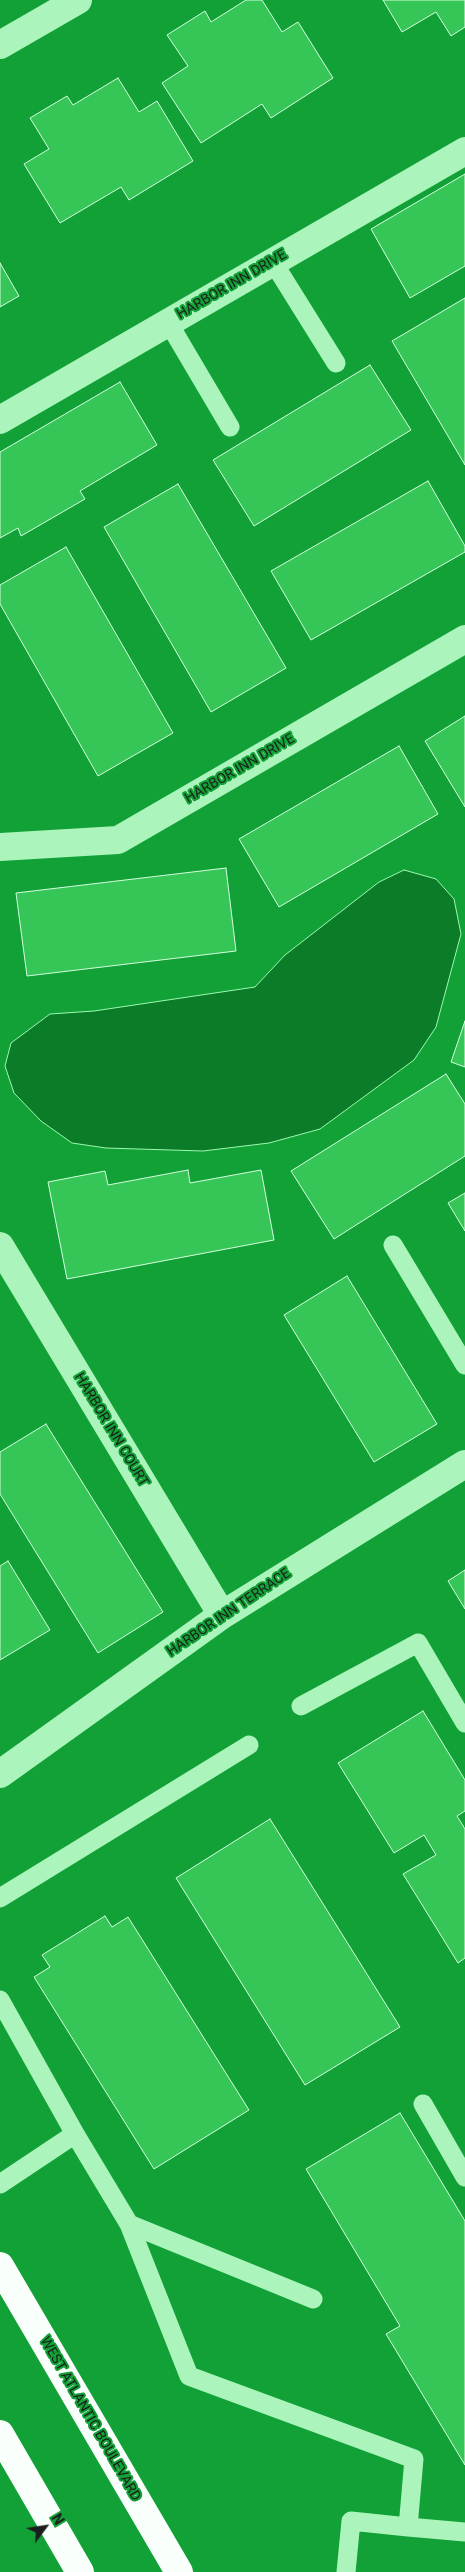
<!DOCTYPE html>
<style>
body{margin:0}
#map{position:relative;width:465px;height:2572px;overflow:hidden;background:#12a136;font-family:Roboto,sans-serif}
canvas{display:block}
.north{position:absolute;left:20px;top:2502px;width:50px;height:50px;-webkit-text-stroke:4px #12a136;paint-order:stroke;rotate:59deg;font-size:14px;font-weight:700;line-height:20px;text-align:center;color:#1d1d1d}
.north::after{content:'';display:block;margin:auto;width:18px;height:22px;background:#1d1d1d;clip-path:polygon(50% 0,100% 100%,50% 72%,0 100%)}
</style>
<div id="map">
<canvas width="465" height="2572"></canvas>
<div class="north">N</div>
</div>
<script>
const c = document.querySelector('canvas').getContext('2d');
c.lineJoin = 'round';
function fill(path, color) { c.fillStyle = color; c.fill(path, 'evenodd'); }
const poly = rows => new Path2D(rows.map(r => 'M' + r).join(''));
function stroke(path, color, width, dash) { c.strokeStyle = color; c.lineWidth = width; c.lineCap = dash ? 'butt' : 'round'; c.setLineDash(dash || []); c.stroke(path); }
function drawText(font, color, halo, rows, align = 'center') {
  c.font = font + ' Roboto,sans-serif'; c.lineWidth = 4; c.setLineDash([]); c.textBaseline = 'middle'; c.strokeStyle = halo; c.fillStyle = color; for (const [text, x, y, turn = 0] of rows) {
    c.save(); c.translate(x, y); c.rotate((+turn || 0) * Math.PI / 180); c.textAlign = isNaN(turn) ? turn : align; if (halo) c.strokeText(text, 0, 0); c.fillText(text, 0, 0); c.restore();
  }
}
const water = poly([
 [404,870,436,879,454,899,461,934,436,1027,414,1060,320,1129,269,1143,203,1151,106,1148,72,1143,41,1121,14,1093,5,1066,11,1043,50,1014,94,1011,255,987,285,955,379,882,404,870]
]);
fill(water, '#0b7d28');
stroke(water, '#9df8b1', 1);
const building = poly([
 [246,0,262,0,282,32,298,22,333,78,271,118,262,104,201,143,162,83,188,66,167,35,205,11,211,22,246,0],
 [383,0,465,0,465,27,451,36,436,12,402,32,383,0],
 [118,78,139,112,157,101,193,161,129,200,121,187,60,223,24,164,49,149,30,118,67,96,73,105,118,78],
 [465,174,465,266,410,298,371,229,465,174],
 [0,263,19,296,0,307,0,263],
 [465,298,465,465,392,341,465,298],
 [370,365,411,430,254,526,213,460,370,365],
 [120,382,157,445,80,491,85,499,21,536,18,528,0,538,0,452,120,382],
 [428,481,465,546,465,552,311,640,271,571,428,481],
 [178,484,286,668,211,712,104,527,178,484],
 [66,547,173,733,98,776,0,604,0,585,66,547],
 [465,716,465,807,425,741,465,716],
 [399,746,438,814,279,907,239,839,399,746],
 [226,868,236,951,27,976,16,893,226,868],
 [465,1021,465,1067,451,1062,465,1021],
 [446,1074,465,1104,465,1156,334,1239,291,1171,446,1074],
 [188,1170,190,1183,261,1170,274,1240,67,1279,48,1182,105,1171,108,1185,188,1170],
 [465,1193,465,1231,448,1203,465,1193],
 [347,1276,437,1424,374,1462,284,1315,347,1276],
 [46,1424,163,1612,98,1653,0,1494,0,1452,46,1424],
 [8,1561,50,1630,0,1660,0,1566,8,1561],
 [465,1570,465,1609,448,1581,465,1570],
 [423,1711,465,1780,465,1811,457,1816,465,1829,465,1958,458,1963,403,1874,436,1855,424,1835,394,1853,338,1763,423,1711],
 [270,1819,400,2027,305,2085,176,1878,270,1819],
 [105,1916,112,1927,128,1917,249,2110,154,2169,34,1977,50,1967,42,1955,105,1916],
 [400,2113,465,2221,465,2465,386,2334,400,2326,306,2169,400,2113]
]);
fill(building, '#36c658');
stroke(building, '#d4fede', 1);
stroke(poly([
 [273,262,336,363],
 [168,322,230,427],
 [393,1245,465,1365],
 [301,1706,418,1643,465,1723],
 [0,1898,249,1745],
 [0,2000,75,2134,0,2184],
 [423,2104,465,2177],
 [75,2134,129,2224,313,2299],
 [129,2224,189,2376,414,2459,408,2527,465,2532],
 [346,2572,351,2521,408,2527]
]), '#abf5bc', 19);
stroke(poly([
 [0,45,78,0],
 [0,420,465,151],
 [0,847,118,840,465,639],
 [0,1246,222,1615],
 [0,1774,222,1615,465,1464]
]), '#abf5bc', 28);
stroke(poly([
 [0,2266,179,2572],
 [0,2434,80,2572]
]), '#f9fffb', 28);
drawText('14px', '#1d1d1d', '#12a136', [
 ["HARBOR INN DRIVE",232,285,-30],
 ["HARBOR INN DRIVE",240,769,-30],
 ["HARBOR INN COURT",111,1430,59],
 ["HARBOR INN TERRACE",229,1613,-34],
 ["WEST ATLANTIC BOULEVARD",90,2419,60]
]);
</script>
